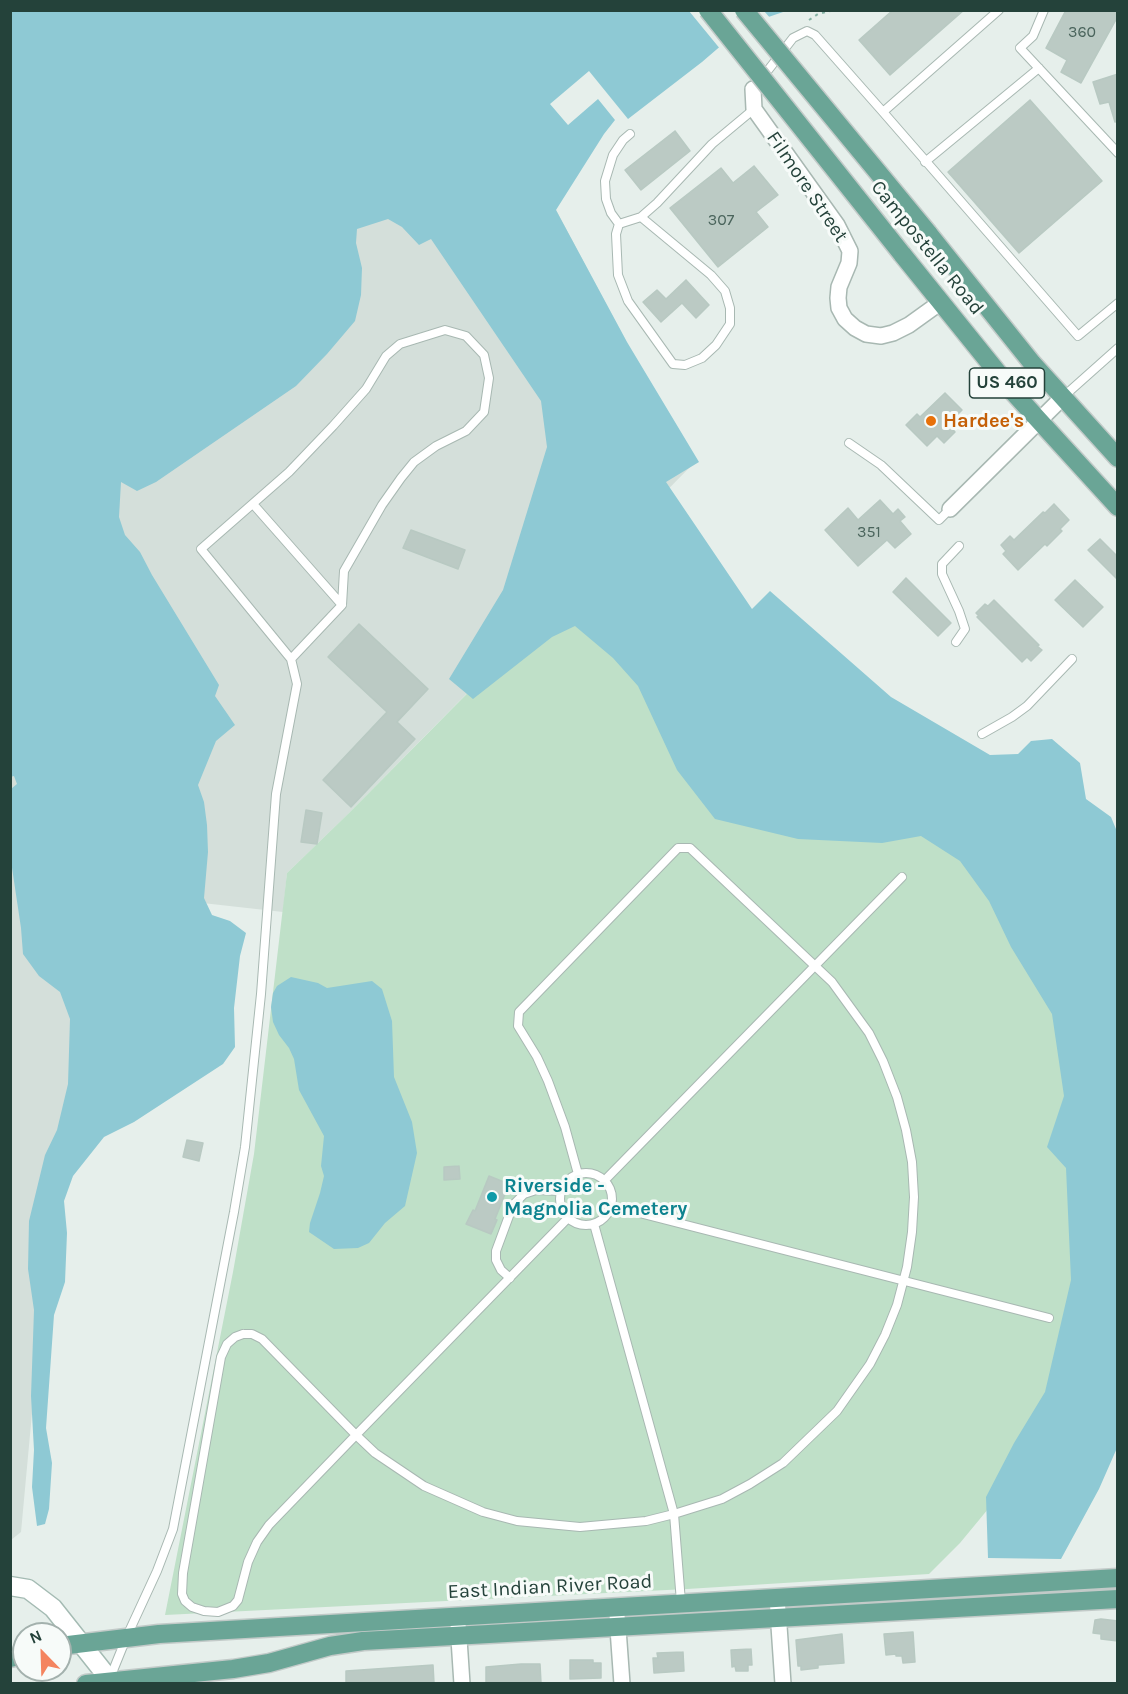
<!DOCTYPE html>
<style>
body{margin:0}
#map{position:relative;width:1128px;height:1694px;overflow:hidden;background:#e6efeb;font-family:Karla,sans-serif}
canvas{display:block}
.frame{position:absolute;inset:0;border:12px solid #24423a;pointer-events:none}
.north{position:absolute;left:12px;top:1622px;width:60px;height:60px;box-sizing:border-box;background:#f7fbf9;border:2px solid #a3b1ad;border-radius:50%;rotate:337deg;font-size:16px;font-weight:700;line-height:24px;text-align:center;color:#24423a}
.north::after{content:'';display:block;margin:auto;width:21px;height:27px;background:#f4845f;clip-path:polygon(50% 0,100% 100%,50% 72%,0 100%)}
</style>
<div id="map">
<canvas width="1128" height="1694"></canvas>
<div class="frame"></div>
<div class="north">N</div>
</div>
<script>
const c = document.querySelector('canvas').getContext('2d');
c.lineJoin = 'round';
function fill(path, color) { c.fillStyle = color; c.fill(path, 'evenodd'); }
const poly = rows => new Path2D(rows.map(r => 'M' + r).join(''));
function stroke(path, color, width, dash) { c.strokeStyle = color; c.lineWidth = width; c.lineCap = dash ? 'butt' : 'round'; c.setLineDash(dash || []); c.stroke(path); }
function drawText(font, color, halo, rows, align = 'center') {
  c.font = font + ' Karla,sans-serif'; c.lineWidth = 6; c.setLineDash([]); c.textBaseline = 'middle'; c.strokeStyle = halo; c.fillStyle = color; for (const [text, x, y, turn = 0] of rows) {
    c.save(); c.translate(x, y); c.rotate((+turn || 0) * Math.PI / 180); c.textAlign = isNaN(turn) ? turn : align; if (halo) c.strokeText(text, 0, 0); c.fillText(text, 0, 0); c.restore();
  }
}
fill(poly([
 [450,11,692,465,349,813,287,873,283,912,149,897,47,1251,21,1532,11,1540,11,133]
]), '#d4dfda');
fill(poly([
 [617,542,956,824,1064,1013,1082,1316,998,1497,960,1543,929,1574,687,1589,165,1615,233,1272,254,1154,287,873,349,813]
]), '#bfe0c8');
fill(poly([
 [10,11,786,11,745,25,702,62,628,119,589,71,550,104,568,125,598,99,615,120,604,134,556,210,627,342,699,462,666,482,752,609,770,591,891,697,990,755,1018,754,1031,741,1052,739,1080,763,1086,799,1111,817,1118,834,1117,1448,1099,1489,1061,1559,988,1558,986,1497,1014,1443,1045,1392,1071,1280,1066,1168,1047,1147,1064,1096,1052,1014,1011,947,989,901,960,861,921,836,882,843,798,839,715,819,677,770,638,686,613,658,575,626,552,637,473,699,449,679,503,590,547,447,541,401,431,239,419,245,402,227,388,219,357,229,356,243,362,268,361,295,355,321,327,354,296,386,156,482,137,491,121,482,119,517,125,535,140,552,152,575,219,685,215,696,235,725,216,741,198,785,204,802,207,825,208,852,204,898,212,915,230,921,246,933,240,956,234,1008,235,1047,223,1064,134,1122,104,1137,73,1176,64,1201,67,1233,65,1282,54,1315,46,1428,52,1463,49,1509,45,1524,37,1526,32,1487,34,1450,31,1396,34,1310,28,1269,29,1221,45,1155,57,1130,68,1084,70,1019,60,992,39,976,23,954,21,928,11,861,11,789,17,784,14,776,10,777],
 [291,977,318,983,327,988,372,981,382,989,392,1021,394,1077,412,1122,417,1153,405,1206,385,1223,369,1243,358,1248,334,1249,309,1232,310,1223,320,1193,324,1176,321,1166,324,1136,299,1090,294,1059,289,1048,279,1035,273,1022,271,1007,273,993,277,986]
]), '#8ec9d4');
fill(poly([
 [689,11,764,11,771,19,746,27,721,50]
]), '#e6efeb');
const building = poly([
 [893,10,964,10,890,75,859,40,893,10],
 [1066,10,1118,10,1118,16,1081,83,1061,72,1067,60,1046,48,1066,10],
 [1118,74,1118,121,1115,122,1109,102,1100,104,1093,82,1118,74],
 [1030,100,1102,181,1019,253,948,172,1030,100],
 [675,131,690,151,641,190,625,170,675,131],
 [754,166,778,195,756,212,768,227,718,267,670,208,721,168,733,183,754,166],
 [686,280,709,305,696,318,682,303,661,322,643,302,657,290,666,299,686,280],
 [945,393,962,410,948,424,955,432,944,443,937,436,927,446,906,425,917,414,920,417,945,393],
 [880,500,893,514,898,509,905,517,900,521,911,534,895,548,887,540,858,566,825,530,848,508,858,520,880,500],
 [1054,504,1069,520,1060,529,1062,531,1047,546,1045,544,1018,570,1003,554,1006,551,1001,545,1010,536,1014,540,1043,512,1045,513,1054,504],
 [411,530,465,550,458,569,403,548,411,530],
 [1100,539,1118,557,1118,580,1088,550,1100,539],
 [906,578,951,623,938,636,893,592,906,578],
 [1075,580,1103,607,1083,627,1055,600,1075,580],
 [994,600,1039,645,1037,646,1042,650,1031,661,1027,657,1022,662,977,617,979,616,976,613,985,604,988,606,994,600],
 [359,624,428,689,397,722,415,739,351,807,323,780,387,712,328,657,359,624],
 [306,810,322,813,317,844,301,842,306,810],
 [187,1140,203,1143,199,1161,183,1157,187,1140],
 [459,1166,460,1179,444,1180,444,1167,459,1166],
 [489,1176,509,1184,495,1219,497,1220,491,1234,466,1224,473,1210,475,1211,489,1176],
 [1101,1619,1118,1621,1118,1641,1101,1639,1101,1634,1093,1633,1095,1620,1101,1619],
 [913,1632,915,1662,903,1663,902,1656,896,1656,896,1654,886,1655,884,1634,913,1632],
 [842,1634,844,1663,818,1665,818,1668,801,1670,801,1666,798,1666,796,1640,842,1634],
 [751,1649,752,1665,748,1665,748,1671,736,1671,735,1666,732,1667,731,1650,751,1649],
 [683,1652,684,1671,654,1673,653,1658,658,1658,657,1653,683,1652],
 [570,1660,593,1660,593,1663,601,1663,601,1678,570,1679,570,1660],
 [521,1664,540,1664,541,1683,486,1683,486,1667,521,1664],
 [433,1665,434,1683,346,1683,346,1671,433,1665]
]);
fill(building, '#bbcac4');
stroke(building, '#b8c9c2', 1.5);
const lane = poly([
 [1044,10,1033,36,1020,48,1118,153],
 [762,78,793,38,807,31,815,35,883,112,999,10],
 [883,112,1078,336,1118,303],
 [925,162,1039,68],
 [641,217,711,275,725,291,730,308,730,324,716,345,702,358,685,365,673,364,628,301,618,275,616,234,619,224,641,217,657,203,712,144,754,109],
 [619,224,611,213,606,199,605,181,613,155,623,140,630,134],
 [1063,397,1118,348],
 [849,443,881,465,939,520,950,509],
 [253,504,342,605],
 [956,642,965,629,959,611,942,574,942,564,959,546],
 [982,734,1012,717,1027,706,1072,659],
 '560 1199a26 26 0 1 1 52 0a26 26 0 1 1-52 0Z',
 [605,1180,902,877],
 [612,1206,1049,1318],
 [568,1218,356,1435,375,1453,424,1486,483,1512,517,1521,580,1527,646,1521,674,1514,722,1499,750,1484,783,1463,837,1411,870,1364,885,1335,897,1305,907,1267,912,1232,914,1197,912,1162,906,1130,897,1097,883,1061,869,1033,832,982,690,848,678,848,519,1012,518,1026,537,1057,548,1081,565,1127,578,1174],
 [594,1224,674,1514,681,1602],
 [510,1278,501,1270,496,1260,496,1251,513,1205,524,1194,536,1190,561,1191],
 [243,1334,252,1334,262,1339,356,1435,269,1525,257,1542,248,1562,238,1600,233,1606,218,1612,204,1611,192,1607,185,1601,182,1594,183,1573,221,1357,227,1344,235,1337,243,1334],
 [110,1678,127,1636,157,1571,173,1529,234,1212,245,1147,261,994,276,794,297,684,291,659,342,605,344,571,382,505,401,478,414,462,436,446,466,431,484,412,489,378,484,355,466,336,445,330,400,344,386,356,366,389,333,426,289,472,201,549,291,659]
]);
const street = poly([
 [753,89,754,109,837,225,850,251,849,263,839,287,838,298,839,308,845,319,855,328,866,334,881,336,893,333,909,325,941,302],
 [950,509,1062,398],
 [777,1597,783,1684],
 [617,1615,622,1684],
 [458,1624,462,1684]
]);
const secondary = poly([
 [10,1586,28,1589,53,1608,110,1680]
]);
const primary = poly([
 [928,233,1032,363,1118,458],
 [902,254,1014,393,1118,507],
 [60,1646,159,1634,1118,1578],
 [10,1658,24,1655],
 [86,1684,233,1669,269,1663,330,1646,363,1641,1118,1599]
]);
stroke(lane, '#a8b8b2', 10);
stroke(street, '#a8b8b2', 18);
stroke(secondary, '#a4bbb3', 21);
stroke(primary, '#c2cac8', 21);
stroke(poly([
 [809,20,818,14,834,10]
]), '#86b3a5', 2, [3, 4.5]);
stroke(lane, '#fff', 8);
stroke(street, '#fff', 15);
stroke(secondary, '#fff', 18);
stroke(primary, '#6aa596', 18);
const primaryBridge = poly([
 [708,10,902,254],
 [744,10,928,233]
]);
stroke(primaryBridge, '#c2cac8', 21, []);
stroke(primaryBridge, '#6aa596', 18);
for (const [x, y, r, color] of [
 [931,421,6,"#e8710a"],
 [492,1197,6,"#0f9aa8"]
]) { const dot = new Path2D(); dot.arc(x, y, r, 0, 2 * Math.PI); c.fillStyle = color; c.fill(dot); stroke(dot, '#f7fbf9', 2); }
drawText('16px', '#4a645c', null, [
 ["360",1082,32],
 ["307",721,220],
 ["351",869,532]
]);
for (const [x, y, w] of [
 [1007,383,75]
]) { const box = new Path2D(); box.roundRect(x - w / 2, y - 15, w, 30, 4.5); c.fillStyle = '#f7fbf9'; c.fill(box); stroke(box, '#24423a', 1.5); }
drawText('bold 18px', '#24423a', null, [
 ["US 460",1007,383]
]);
drawText('20px', '#24423a', '#f7fbf9', [
 ["Filmore Street",807,187,56],
 ["Campostella Road",927,248,51],
 ["East Indian River Road",550,1587,-3]
]);
drawText('bold 20px', '#c56008', '#f7fbf9', [
 ["Hardee's",943,421]
], 'left');
drawText('bold 20px', '#0d838f', '#f7fbf9', [
 ["Riverside -",504,1186],
 ["Magnolia Cemetery",504,1209]
], 'left');
</script>
